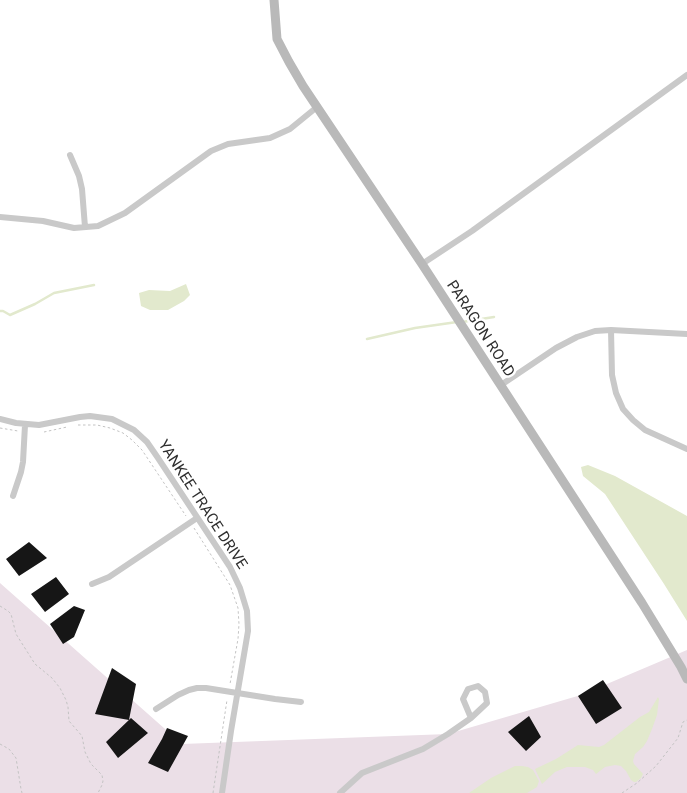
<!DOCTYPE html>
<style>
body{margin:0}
canvas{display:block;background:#fff}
</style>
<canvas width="687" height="793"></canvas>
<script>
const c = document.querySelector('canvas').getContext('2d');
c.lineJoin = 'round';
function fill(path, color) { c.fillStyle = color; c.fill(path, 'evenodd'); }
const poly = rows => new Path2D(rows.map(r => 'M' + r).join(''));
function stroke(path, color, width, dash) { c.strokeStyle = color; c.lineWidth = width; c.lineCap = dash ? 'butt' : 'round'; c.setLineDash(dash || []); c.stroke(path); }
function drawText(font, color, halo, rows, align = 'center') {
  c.font = font + ' Roboto,sans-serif'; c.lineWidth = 5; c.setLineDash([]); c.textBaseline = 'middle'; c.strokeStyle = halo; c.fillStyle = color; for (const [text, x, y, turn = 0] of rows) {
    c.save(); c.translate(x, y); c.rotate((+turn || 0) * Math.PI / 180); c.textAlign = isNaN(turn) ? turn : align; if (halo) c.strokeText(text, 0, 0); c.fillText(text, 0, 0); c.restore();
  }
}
fill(poly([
 [0,583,182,744,448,734,581,695,687,650,687,793,0,793]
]), '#ebdfe7');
fill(poly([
 [186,284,190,295,184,301,168,310,150,310,141,306,139,293,149,290,170,291],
 [588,465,615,476,687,516,687,621,664,584,605,494,583,476,581,467],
 [658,697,659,699,657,715,652,729,647,741,643,747,635,754,633,761,634,764,643,774,641,778,636,782,634,782,631,780,626,771,621,766,615,765,605,767,596,774,593,770,585,767,567,767,555,772,542,784,535,769,556,759,578,745,599,747,604,745,640,717,649,712],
 [515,766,522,766,528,767,533,770,539,781,537,787,527,793,469,793,491,778]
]), '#e2e9cd');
stroke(poly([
 [0,311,3,311,10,315,35,304,54,293,94,285],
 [462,322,494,317],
 [367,339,415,328,457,322]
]), '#e2e9cd', 2.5);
fill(poly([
 [29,542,47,558,19,576,6,559],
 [56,577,69,594,45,612,31,594],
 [74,606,85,610,74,637,63,644,50,624],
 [112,668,136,684,129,720,95,714],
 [603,680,622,708,596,724,578,696],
 [529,716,541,737,526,751,508,732],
 [131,718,148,733,118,758,106,742],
 [167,728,188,736,168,772,148,763,162,739]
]), '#161616');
stroke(poly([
 [78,425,97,425,110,428,123,433,132,440,142,450,186,516],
 [0,428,18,431],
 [44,432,67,427],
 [194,528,230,585,238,608,239,624,238,639,230,684],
 [0,606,8,611,11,614,16,634,35,664,52,678,60,688,66,700,68,707,69,721,82,736,85,752,91,764,102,775,103,781,102,785,98,793],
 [0,744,9,749,16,758,21,789,22,793],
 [213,793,227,700],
 [622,793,637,783,656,766,678,738,683,722,687,720]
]), '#c3c3c3', 1, [2.5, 2.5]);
stroke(poly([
 [70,155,79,176,82,189,85,227],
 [0,217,43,221,74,228,98,226,125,213,211,151,228,144,270,138,290,129,317,107],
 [422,264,472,231,687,75],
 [611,330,612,375,616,393,623,409,633,420,645,430,687,449],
 [501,385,556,348,577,337,595,331,611,330,687,334],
 [0,419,16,423,39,425,80,417,90,416,112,419,134,430,147,442,158,458,230,567,240,588,247,611,248,631,231,731,222,793],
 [13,496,21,472,23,462,25,425],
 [92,584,109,577,197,518],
 [156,709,178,695,189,690,197,688,206,688,275,699,301,702],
 [340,793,362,773,423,749,448,734,471,718,487,703,485,692,478,686,468,689,463,699,471,718]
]), '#c9c9c9', 6);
stroke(poly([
 [274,0,277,39,289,62,303,86,422,264,642,603,681,667,687,679]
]), '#b9b9b9', 9);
drawText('15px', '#2f2f2f', '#fff', [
 ["PARAGON ROAD",480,329,57],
 ["YANKEE TRACE DRIVE",202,505,57]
]);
</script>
